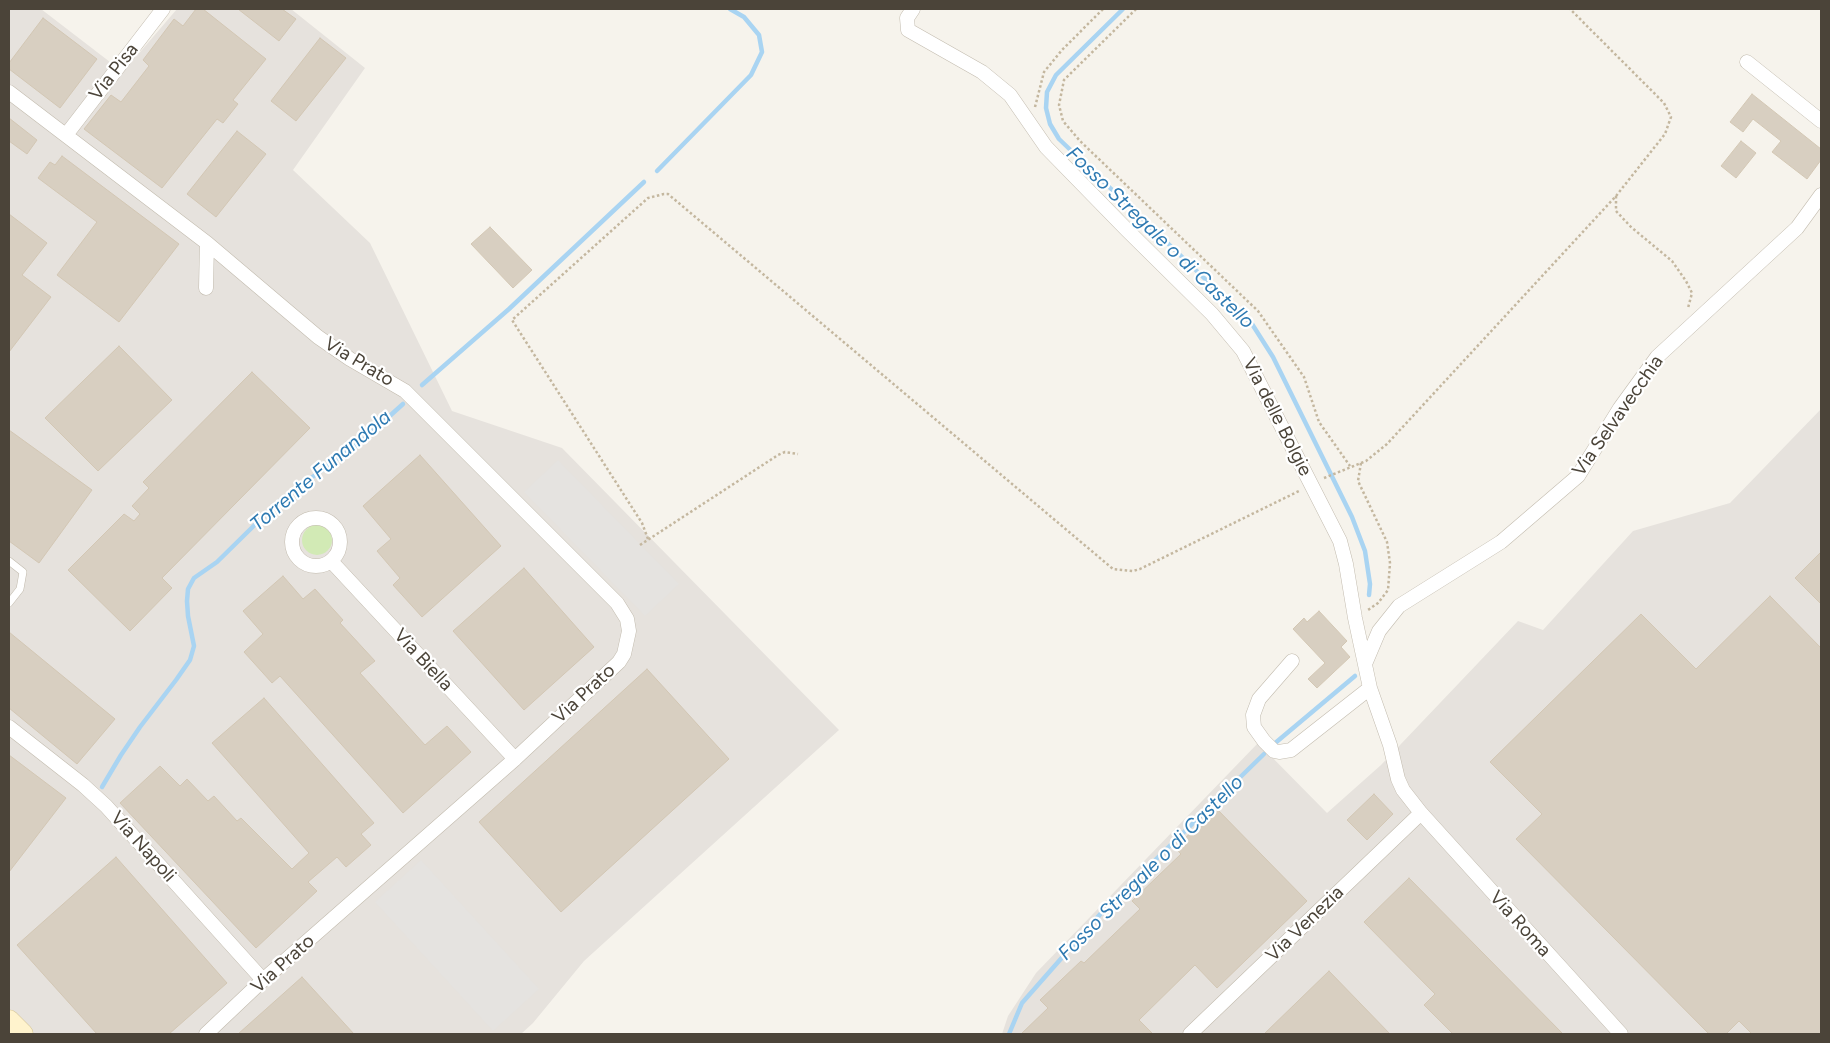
<!DOCTYPE html>
<style>
body{margin:0}
#map{position:relative;width:1830px;height:1043px;overflow:hidden;background:#f6f3ec;font-family:Figtree,sans-serif}
canvas{display:block}
.frame{position:absolute;inset:0;border:10px solid #4b4439;pointer-events:none}
</style>
<div id="map">
<canvas width="1830" height="1043"></canvas>
<div class="frame"></div>
</div>
<script>
const c = document.querySelector('canvas').getContext('2d');
c.lineJoin = 'round';
function fill(path, color) { c.fillStyle = color; c.fill(path, 'evenodd'); }
const poly = rows => new Path2D(rows.map(r => 'M' + r).join(''));
function stroke(path, color, width, dash) { c.strokeStyle = color; c.lineWidth = width; c.lineCap = dash ? 'butt' : 'round'; c.setLineDash(dash || []); c.stroke(path); }
function drawText(font, color, halo, rows, align = 'center') {
  c.font = font + ' Figtree,sans-serif'; c.lineWidth = 4.5; c.setLineDash([]); c.textBaseline = 'middle'; c.strokeStyle = halo; c.fillStyle = color; for (const [text, x, y, turn = 0] of rows) {
    c.save(); c.translate(x, y); c.rotate((+turn || 0) * Math.PI / 180); c.textAlign = isNaN(turn) ? turn : align; if (halo) c.strokeText(text, 0, 0); c.fillText(text, 0, 0); c.restore();
  }
}
fill(poly([
 [9,9,41,9,123,72,177,9,291,9,365,68,293,170,370,243,452,411,562,448,839,730,584,961,533,1023,521,1034,9,1034],
 [1821,409,1821,1034,1002,1034,1008,1016,1036,973,1258,743,1327,813,1381,765,1518,621,1543,630,1633,531,1730,503]
]), '#e6e2dd');
fill(poly([
 '302 540a15 15 0 1 1 30 0a15 15 0 1 1-30 0Z'
]), '#d2eab5');
fill(poly([
 [558,460,679,584,645,616,524,492],
 [421,860,539,989,493,1031,375,902]
]), '#e5e3e0');
stroke(poly([
 [1123,9,1056,75,1047,92,1046,108,1050,124,1059,139,1252,324,1273,357,1352,517,1365,551,1370,584,1369,595],
 [657,171,751,75,762,52,759,35,744,17,730,9],
 [422,385,509,309,644,182],
 [1274,744,1355,676],
 [102,787,121,755,140,727,176,680,190,660,194,646,188,616,187,601,188,589,194,578,217,562,277,503,363,440,403,404],
 [1009,1034,1022,1003,1103,911,1264,754]
]), '#a9d4f2', 4.5);
const building = poly([
 [196,9,203,9,266,59,233,100,238,104,223,123,217,119,162,188,84,129,111,95,121,102,149,66,143,60,174,19,183,26,196,9],
 [238,9,282,9,296,19,279,41,238,9],
 [43,18,97,59,60,108,9,69,9,63,43,18],
 [320,38,346,58,296,121,271,101,320,38],
 [1752,94,1821,149,1821,160,1807,179,1772,152,1781,141,1753,119,1743,132,1730,122,1752,94],
 [9,118,37,140,27,154,9,141,9,118],
 [237,131,266,154,216,217,187,194,237,131],
 [1741,141,1756,153,1736,178,1721,166,1741,141],
 [62,156,179,244,119,322,57,275,97,222,38,178,50,162,55,165,62,156],
 [9,214,47,243,22,275,51,297,9,352,9,214],
 [490,227,532,270,513,288,471,244,490,227],
 [119,346,172,400,98,471,45,418,119,346],
 [252,372,310,428,162,578,172,588,130,631,68,570,124,514,134,521,140,514,132,506,149,488,143,482,252,372],
 [9,430,92,490,39,563,9,541,9,430],
 [420,455,501,546,422,617,393,585,400,578,377,551,391,539,363,506,420,455],
 [1821,552,1821,604,1795,578,1821,552],
 [524,568,594,647,524,710,453,631,524,568],
 [283,576,303,599,315,589,343,620,340,623,375,661,360,673,425,745,447,726,471,752,403,813,280,676,272,683,244,652,263,634,243,611,283,576],
 [1770,596,1821,648,1821,1034,1752,1034,1739,1021,1726,1034,1709,1034,1516,839,1542,814,1490,762,1641,614,1696,669,1770,596],
 [1319,611,1347,641,1341,647,1350,657,1317,688,1308,679,1325,663,1293,629,1304,618,1307,622,1319,611],
 [9,632,115,719,77,764,9,708,9,632],
 [647,669,729,759,561,912,479,822,647,669],
 [264,698,374,823,361,834,371,845,346,867,337,857,308,882,317,891,256,948,120,803,160,766,180,786,187,779,208,801,214,796,237,821,241,818,292,869,309,853,212,743,264,698],
 [9,755,66,798,9,872,9,755],
 [1374,794,1393,814,1367,840,1347,820,1374,794],
 [1216,808,1307,901,1217,988,1195,965,1139,1020,1153,1034,1021,1034,1048,1008,1040,1000,1081,961,1084,963,1140,909,1132,901,1181,854,1175,848,1216,808],
 [116,857,227,983,169,1034,97,1034,17,945,116,857],
 [1409,878,1480,950,1563,1034,1453,1034,1424,1005,1435,994,1364,922,1409,878],
 [1329,971,1390,1034,1264,1034,1329,971],
 [302,977,354,1034,238,1034,302,977]
]);
fill(building, '#d8cfc1');
stroke(building, '#d3c7b4', 1);
const lane = poly([
 [9,561,23,572,20,589,9,603]
]);
const street = poly([
 [913,9,907,18,908,30,982,72,1010,95,1046,147,1127,230,1212,314,1243,351,1340,541,1346,564,1355,618,1370,688,1390,745,1398,779,1403,790,1421,813,1621,1034],
 [1747,62,1821,121],
 [9,92,207,243,206,288],
 [66,135,163,9],
 '292 542a24 24 0 1 1 48 0a24 24 0 1 1-48 0Z',
 [331,561,515,759],
 [1292,661,1259,699,1253,715,1254,727,1264,741,1274,751,1279,752,1291,750,1370,688],
 [1365,664,1379,631,1399,606,1501,542,1578,476,1620,408,1657,357,1797,228,1821,195],
 [9,727,83,785,106,806,263,980],
 [206,1034,263,980,515,759,619,662,624,654,629,631,627,619,617,603,405,391,350,359,318,337,207,243],
 [1190,1034,1421,813]
]);
const secondary = poly([
 [9,1020,23,1034]
]);
stroke(lane, '#c2bbae', 8);
stroke(street, '#c2bbae', 15);
stroke(secondary, '#d6c79b', 21);
stroke(poly([
 [1136,9,1064,80,1059,105,1063,121,1080,141,1258,311,1304,377,1319,422,1350,466],
 [1035,107,1044,72,1062,50,1103,9],
 [1616,196,1616,211,1631,227,1672,261,1686,281,1692,293,1688,308],
 [1361,463,1358,481,1387,542,1390,563,1388,590,1378,603,1368,610],
 [1324,478,1366,461,1387,444,1616,196,1665,134,1671,117,1664,103,1570,9],
 [648,539,642,523,512,320,648,198,664,194,668,194,1113,569,1133,571,1140,569,1299,491],
 [640,545,778,455,785,452,798,454]
]), '#c4b79f', 2.5, [2.5, 2.5]);
stroke(lane, '#fff', 7);
stroke(street, '#fff', 14);
stroke(secondary, '#fff3cd', 20);
drawText('19px', '#4b4439', '#fff', [
 ["Via Pisa",114,72,-52],
 ["Via Prato",359,362,31],
 ["Via Selvavecchia",1618,416,-55],
 ["Via delle Bolgie",1277,417,63],
 ["Via Biella",423,660,47],
 ["Via Prato",584,694,-43],
 ["Via Napoli",143,847,48],
 ["Via Venezia",1305,924,-44],
 ["Via Roma",1520,924,48],
 ["Via Prato",283,964,-42]
]);
drawText('italic 20px', '#2e7ab2', '#fff', [
 ["Fosso Stregale o di Castello",1160,238,44],
 ["Torrente Funandola",321,471,-40],
 ["Fosso Stregale o di Castello",1151,868,-45]
]);
</script>
